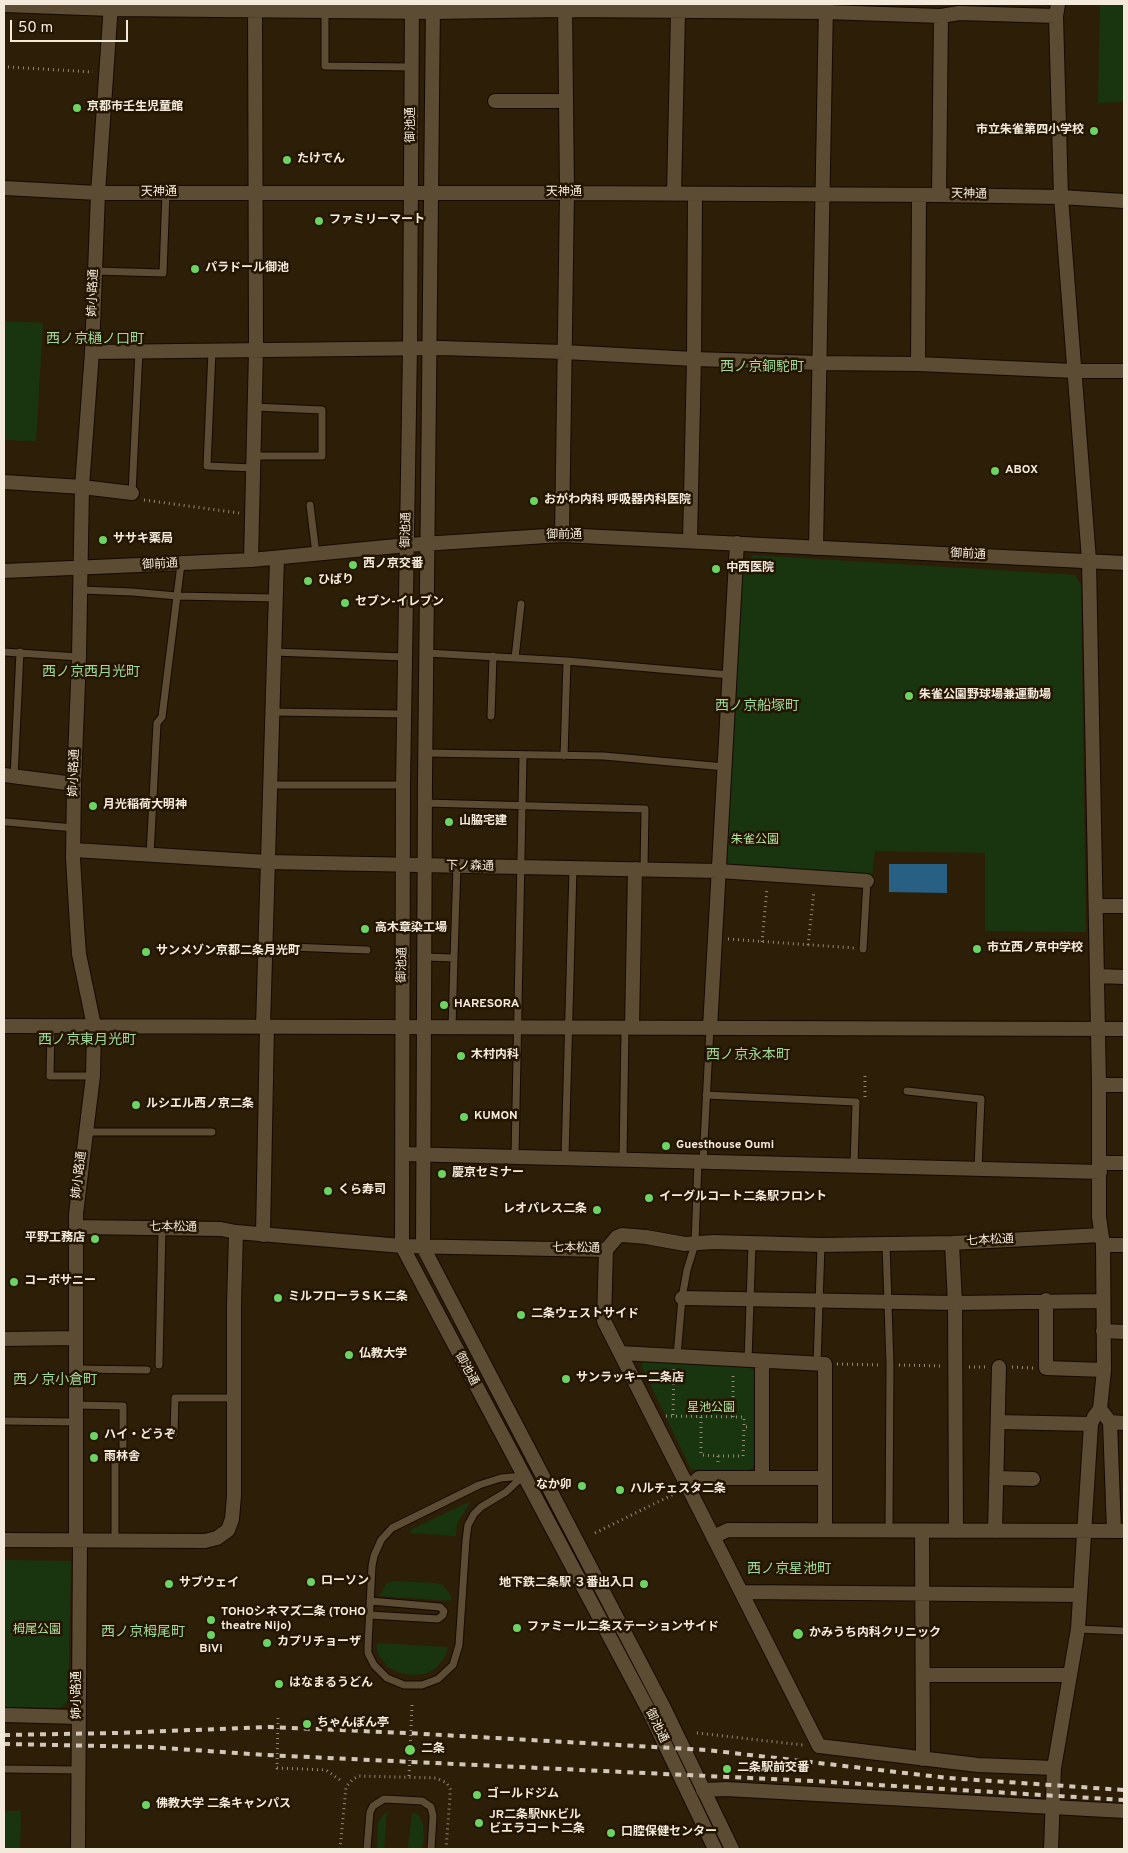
<!DOCTYPE html>
<meta charset="utf-8">
<style>
body{margin:0}
#map{position:relative;width:1128px;height:1853px;overflow:hidden;background:#2d1f07;font-family:Overpass,sans-serif}
canvas{display:block}
.frame{position:absolute;inset:0;border:5px solid #f4eadc;pointer-events:none}
.scale{position:absolute;left:10px;top:20px;width:118px;height:22px;box-sizing:border-box;border:2px solid #f4eadc;border-top:0;padding-left:6px;font-size:15px;line-height:18px;white-space:nowrap;color:#f4eadc;-webkit-text-stroke:4px #231500;paint-order:stroke}
</style>
<div id="map">
<canvas width="1128" height="1853"></canvas>
<div class="frame"></div>
<div class="scale">50 m</div>
</div>
<script>
const c = document.querySelector('canvas').getContext('2d');
c.lineJoin = 'round';
function fill(path, color) { c.fillStyle = color; c.fill(path, 'evenodd'); }
const poly = rows => new Path2D(rows.map(r => 'M' + r).join(''));
function stroke(path, color, width, dash) { c.strokeStyle = color; c.lineWidth = width; c.lineCap = dash ? 'butt' : 'round'; c.setLineDash(dash || []); c.stroke(path); }
function drawText(font, color, halo, rows, align = 'center') {
  c.font = font + ' Overpass,"Noto Sans JP",sans-serif'; c.lineWidth = 5; c.setLineDash([]); c.textBaseline = 'middle'; c.strokeStyle = halo; c.fillStyle = color; for (const [text, x, y, turn = 0] of rows) {
    c.save(); c.translate(x, y); c.rotate((+turn || 0) * Math.PI / 180); c.textAlign = isNaN(turn) ? turn : align; if (halo) c.strokeText(text, 0, 0); c.fillText(text, 0, 0); c.restore();
  }
}
fill(poly([
 [1100,4,1124,4,1124,102,1098,103],
 [4,321,43,323,36,441,4,440],
 [754,555,1075,575,1081,585,1086,932,985,931,985,853,875,851,872,877,725,865,742,574,749,559],
 [644,1360,747,1366,754,1370,755,1464,752,1468,746,1472,691,1469,641,1365],
 [471,1501,457,1523,456,1536,410,1533,412,1529],
 [4,1560,71,1561,68,1702,60,1708,4,1707],
 [393,1581,435,1583,443,1585,450,1594,452,1601,379,1596,387,1583],
 [376,1643,448,1647,445,1657,435,1669,425,1674,409,1675,400,1673,388,1667,378,1654],
 [4,1811,21,1811,20,1849,4,1849],
 [387,1811,384,1849,377,1849,378,1822],
 [412,1813,416,1813,419,1816,423,1824,424,1839,421,1849,408,1849]
]), '#19350f');
fill(poly([
 [889,864,947,864,947,893,889,892]
]), '#276083');
const service = poly([
 [325,10,325,66,412,67],
 [95,271,163,273,166,192],
 [212,351,207,466,253,468],
 [254,456,322,456,322,410,254,407],
 [132,493,139,351],
 [310,505,316,554],
 [81,590,132,592,177,596,275,598],
 [4,652,79,657],
 [274,652,405,657],
 [427,653,567,661,730,675],
 [515,658,521,604],
 [272,712,404,714],
 [491,716,493,656],
 [425,753,604,756,725,767],
 [564,756,567,661],
 [14,777,20,652],
 [270,785,403,785],
 [425,803,645,809,644,869],
 [6,822,74,828],
 [150,855,157,723,162,717,181,564],
 [265,946,367,950],
 [863,949,867,881],
 [424,957,454,958,457,866],
 [51,1026,50,1076,93,1076],
 [452,1027,454,958],
 [907,1091,981,1099,978,1168],
 [706,1095,856,1102,854,1165],
 [87,1132,212,1132],
 [515,1157,523,756],
 [565,1158,573,868],
 [623,1160,625,1027],
 [703,1162,710,1028],
 [886,1244,890,1365,889,1530],
 [677,1356,682,1298,687,1270,695,1244,698,1162],
 [748,1360,752,1244],
 [817,1364,821,1245],
 [159,1365,162,1228],
 [76,1369,147,1370],
 [76,1405,123,1406,123,1457,115,1462,115,1541],
 [4,1421,76,1422],
 [174,1434,175,1398,234,1398],
 [523,1476,506,1492,481,1507,474,1514,468,1525,466,1540,459,1645,453,1665,438,1679,422,1685,404,1685,387,1678,374,1665,368,1653,368,1645,372,1566,374,1556,381,1540,392,1528,479,1485,501,1478,523,1476],
 [369,1615,438,1619,443,1615,444,1611,440,1607,370,1601],
 [1078,1629,1124,1631],
 [4,1769,78,1770],
 [367,1849,370,1812,373,1806,384,1799,422,1801,431,1807,433,1816,431,1849]
]);
const minor = poly([
 [1058,4,1056,16,1061,197,1089,560,1099,1085,1099,1217,1103,1245,1104,1370,1100,1409,1110,1422,1114,1531],
 [4,5,111,9,433,12,565,10,826,12,941,16,959,13,1056,16],
 [495,101,566,101],
 [4,188,98,193,567,193,939,195,1061,197,1124,201],
 [674,194,678,12],
 [939,195,941,16],
 [92,352,441,348,564,352,694,359,819,363,918,364,1074,371,1124,371],
 [918,364,919,195],
 [4,482,82,487,132,493],
 [562,535,567,193,565,4],
 [690,541,694,359,695,195],
 [816,548,826,4],
 [251,560,256,350,255,4],
 [4,571,251,560,407,545],
 [4,775,74,784],
 [74,850,268,862,719,871,867,881],
 [1096,906,1124,906],
 [1097,976,1124,977],
 [4,1026,1124,1029],
 [263,1026,277,558],
 [632,1027,635,869],
 [710,1028,737,543],
 [1099,1085,1124,1085],
 [403,1154,1100,1172],
 [1100,1163,1124,1163],
 [76,1227,221,1229,236,1232],
 [263,1235,267,1026],
 [952,1243,955,1303,956,1531],
 [1103,1245,1124,1245],
 [682,1298,955,1303,1103,1301],
 [1046,1300,1046,1368,1104,1370],
 [1103,1331,1124,1332],
 [4,1339,76,1338],
 [620,1353,825,1364,825,1530],
 [762,1361,762,1478],
 [998,1422,1091,1424],
 [1110,1422,1124,1423],
 [996,1478,1033,1479],
 [688,1488,699,1478,825,1478],
 [922,1531,923,1759],
 [995,1531,999,1367],
 [713,1537,728,1530,1124,1531],
 [76,1540,76,1214,93,1076,94,1026,79,954,77,926,73,858,74,784,79,657,82,487,92,352,98,193,111,4],
 [741,1592,1080,1595],
 [924,1675,1069,1675],
 [4,1715,78,1717],
 [1054,1768,978,1765,819,1746,604,1321,606,1250,617,1237,622,1235,646,1237,685,1244,713,1242,821,1245,952,1243,1101,1235],
 [703,1790,726,1789,1124,1811],
 [1051,1849,1054,1768,1078,1629,1091,1424,1094,1417,1100,1409]
]);
const tertiary = poly([
 [412,4,410,347,403,785,402,1246,649,1711,715,1849],
 [433,4,425,779,423,1247,664,1708,732,1849],
 [407,545,562,535,1124,563],
 [4,1540,205,1541,217,1538,228,1530,232,1519,234,1496,234,1305,236,1232,402,1246,606,1250],
 [78,1849,80,1540]
]);
stroke(service, '#150800', 9);
stroke(minor, '#150800', 16);
stroke(tertiary, '#150800', 16);
stroke(poly([
 [8,67,93,72],
 [144,500,239,513],
 [728,939,854,948],
 [762,942,767,888],
 [808,945,814,891],
 [865,1097,865,1074],
 [837,1364,881,1365],
 [899,1365,943,1366],
 [969,1367,986,1367],
 [1012,1367,1033,1368],
 [673,1415,674,1368],
 [666,1416,744,1417,744,1427,748,1427],
 [701,1417,701,1455,718,1456,718,1465],
 [733,1417,733,1372],
 [718,1456,743,1456,744,1427],
 [595,1533,676,1493],
 [278,1718,277,1768,326,1770,340,1780],
 [697,1733,803,1745],
 [409,1776,412,1704],
 [340,1849,346,1787,353,1779,359,1776,436,1778,447,1783,450,1789,450,1797,446,1849]
]), '#938875', 3, [1, 4]);
stroke(service, '#5c4c33', 7);
stroke(minor, '#5c4c33', 14);
stroke(tertiary, '#5c4c33', 14);
stroke(poly([
 [4,1735,117,1733,269,1727,407,1733,707,1750,948,1778,1124,1790],
 [4,1744,149,1747,266,1755,813,1781,1124,1800]
]), '#d2c7b8', 4, [6, 6]);
for (const [x, y, r, color] of [
 [77,108,5,"#6dd361"],
 [1094,131,5,"#6dd361"],
 [287,160,5,"#6dd361"],
 [319,221,5,"#6dd361"],
 [195,269,5,"#6dd361"],
 [995,471,5,"#6dd361"],
 [534,501,5,"#6dd361"],
 [103,540,5,"#6dd361"],
 [353,565,5,"#6dd361"],
 [716,569,5,"#6dd361"],
 [308,581,5,"#6dd361"],
 [345,603,5,"#6dd361"],
 [909,696,5,"#6dd361"],
 [93,806,5,"#6dd361"],
 [449,822,5,"#6dd361"],
 [365,929,5,"#6dd361"],
 [977,949,5,"#6dd361"],
 [146,952,5,"#6dd361"],
 [444,1005,5,"#6dd361"],
 [461,1056,5,"#6dd361"],
 [136,1105,5,"#6dd361"],
 [464,1117,5,"#6dd361"],
 [666,1146,5,"#6dd361"],
 [442,1174,5,"#6dd361"],
 [328,1191,5,"#6dd361"],
 [649,1198,5,"#6dd361"],
 [597,1210,5,"#6dd361"],
 [95,1239,5,"#6dd361"],
 [14,1282,5,"#6dd361"],
 [278,1298,5,"#6dd361"],
 [521,1315,5,"#6dd361"],
 [349,1355,5,"#6dd361"],
 [566,1379,5,"#6dd361"],
 [94,1436,5,"#6dd361"],
 [94,1458,5,"#6dd361"],
 [582,1486,5,"#6dd361"],
 [620,1490,5,"#6dd361"],
 [311,1582,5,"#6dd361"],
 [169,1584,5,"#6dd361"],
 [644,1584,5,"#6dd361"],
 [211,1620,5,"#6dd361"],
 [517,1628,5,"#6dd361"],
 [798,1634,6,"#6dd361"],
 [211,1635,5,"#6dd361"],
 [267,1643,5,"#6dd361"],
 [279,1684,5,"#6dd361"],
 [307,1724,5,"#6dd361"],
 [410,1750,6,"#6dd361"],
 [727,1769,5,"#6dd361"],
 [477,1795,5,"#6dd361"],
 [146,1805,5,"#6dd361"],
 [479,1823,5,"#6dd361"],
 [611,1833,5,"#6dd361"]
]) { const dot = new Path2D(); dot.arc(x, y, r, 0, 2 * Math.PI); c.fillStyle = color; c.fill(dot); stroke(dot, '#231500', 2); }
drawText('bold 12px', '#f4eadc', '#231500', [
 ["京都市壬生児童館",87,108],
 ["市立朱雀第四小学校",1084,131,"right"],
 ["たけでん",297,160],
 ["ファミリーマート",329,221],
 ["パラドール御池",205,269],
 ["ABOX",1005,471],
 ["おがわ内科 呼吸器内科医院",544,501],
 ["ササキ薬局",113,540],
 ["西ノ京交番",363,565],
 ["中西医院",726,569],
 ["ひばり",318,581],
 ["セブン-イレブン",355,603],
 ["朱雀公園野球場兼運動場",919,696],
 ["月光稲荷大明神",103,806],
 ["山脇宅建",459,822],
 ["高木章染工場",375,929],
 ["市立西ノ京中学校",987,949],
 ["サンメゾン京都二条月光町",156,952],
 ["HARESORA",454,1005],
 ["木村内科",471,1056],
 ["ルシエル西ノ京二条",146,1105],
 ["KUMON",474,1117],
 ["Guesthouse Oumi",676,1146],
 ["慶京セミナー",452,1174],
 ["くら寿司",338,1191],
 ["イーグルコート二条駅フロント",659,1198],
 ["レオパレス二条",587,1210,"right"],
 ["平野工務店",85,1239,"right"],
 ["コーポサニー",24,1282],
 ["ミルフローラＳＫ二条",288,1298],
 ["二条ウェストサイド",531,1315],
 ["仏教大学",359,1355],
 ["サンラッキー二条店",576,1379],
 ["ハイ・どうぞ",104,1436],
 ["雨林舎",104,1458],
 ["なか卯",572,1486,"right"],
 ["ハルチェスタ二条",630,1490],
 ["ローソン",321,1582],
 ["サブウェイ",179,1584],
 ["地下鉄二条駅 ３番出入口",634,1584,"right"],
 ["TOHOシネマズ二条 (TOHO",221,1613],
 ["theatre Nijo)",221,1627],
 ["ファミール二条ステーションサイド",527,1628],
 ["かみうち内科クリニック",809,1634],
 ["カプリチョーザ",277,1643],
 ["BiVi",211,1650,"center"],
 ["はなまるうどん",289,1684],
 ["ちゃんぽん亭",317,1724],
 ["二条",421,1750],
 ["二条駅前交番",737,1769],
 ["ゴールドジム",487,1795],
 ["佛教大学 二条キャンパス",156,1805],
 ["JR二条駅NKビル",489,1816],
 ["ビエラコート二条",489,1830],
 ["口腔保健センター",621,1833]
], 'left');
drawText('12px', '#f4eadc', '#231500', [
 ["御池通",412,125,-90],
 ["天神通",159,193],
 ["天神通",564,193],
 ["天神通",969,195,1],
 ["姉小路通",94,293,-88],
 ["御池通",407,530,-89],
 ["御前通",564,536],
 ["御前通",968,555,3],
 ["御前通",160,565,-3],
 ["姉小路通",75,773,-88],
 ["下ノ森通",470,867,1],
 ["御池通",403,965,-89],
 ["姉小路通",80,1175,-83],
 ["七本松通",173,1228,1],
 ["七本松通",990,1241,-3],
 ["七本松通",576,1249,1],
 ["御池通",466,1369,62],
 ["姉小路通",78,1695,-90],
 ["御池通",656,1726,64]
]);
drawText('12px', '#b0e69e', '#231500', [
 ["朱雀公園",755,841],
 ["星池公園",711,1409],
 ["栂尾公園",37,1631]
]);
drawText('14px', '#a2d89b', '#231500', [
 ["西ノ京樋ノ口町",95,340],
 ["西ノ京銅駝町",762,368],
 ["西ノ京西月光町",91,673],
 ["西ノ京船塚町",757,707],
 ["西ノ京東月光町",87,1041],
 ["西ノ京永本町",748,1056],
 ["西ノ京小倉町",55,1381],
 ["西ノ京星池町",789,1570],
 ["西ノ京栂尾町",143,1633]
]);
</script>
